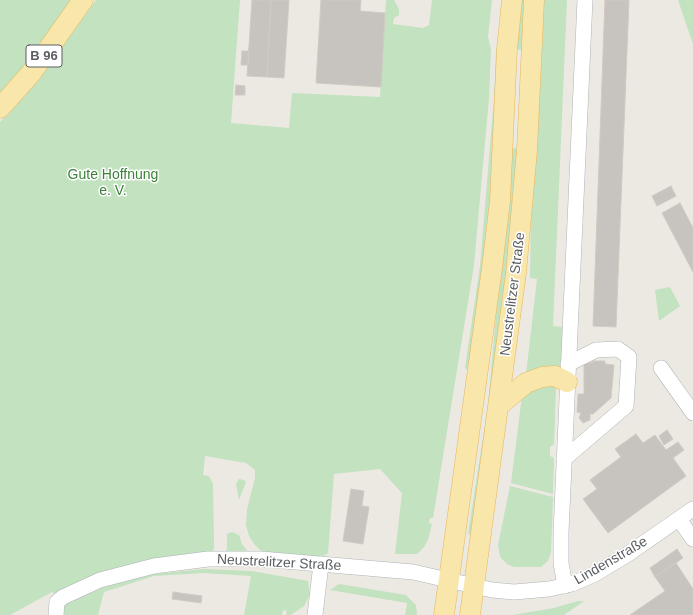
<!DOCTYPE html>
<meta charset="utf-8">
<style>
body{margin:0}
canvas{display:block;background:#ece9e2}
</style>
<canvas width="693" height="615"></canvas>
<script>
const c = document.querySelector('canvas').getContext('2d');
c.lineJoin = 'round';
function fill(path, color) { c.fillStyle = color; c.fill(path, 'evenodd'); }
const poly = rows => new Path2D(rows.map(r => 'M' + r).join(''));
function stroke(path, color, width, dash) { c.strokeStyle = color; c.lineWidth = width; c.lineCap = dash ? 'butt' : 'round'; c.setLineDash(dash || []); c.stroke(path); }
function drawText(font, color, halo, rows, align = 'center') {
  c.font = font + ' Helvetica,sans-serif'; c.lineWidth = 3; c.setLineDash([]); c.textBaseline = 'middle'; c.strokeStyle = halo; c.fillStyle = color; for (const [text, x, y, turn = 0] of rows) {
    c.save(); c.translate(x, y); c.rotate((+turn || 0) * Math.PI / 180); c.textAlign = isNaN(turn) ? turn : align; if (halo) c.strokeText(text, 0, 0); c.fillText(text, 0, 0); c.restore();
  }
}
fill(poly([
 [0,0,73,0,25,65,0,93],
 [96,0,240,0,231,123,289,128,292,93,380,97,386,0,394,0,399,9,399,15,394,18,393,24,423,28,429,25,432,0,492,0,488,37,491,49,489,98,474,265,433,518,430,518,429,523,432,524,428,540,424,547,417,554,395,554,402,493,380,469,334,474,328,553,325,555,321,557,262,552,255,545,249,536,246,525,247,509,255,478,255,470,246,463,205,456,203,475,209,476,213,484,214,548,213,551,55,594,52,592,10,615,0,615,0,122,40,77],
 [520,0,526,0,524,50,515,49],
 [541,0,567,0,553,326,564,327,561,368,526,374,537,279,530,278,531,207],
 [678,0,693,0,693,44],
 [499,38,491,199,475,333,467,370,465,368,480,266,494,98,496,50],
 [511,148,519,149,516,202,471,535,468,534,488,405],
 [670,287,680,306,659,321,655,290],
 [552,383,556,389,554,444,550,447,550,456,554,458,553,494,511,483,522,396,527,390],
 [239,479,244,480,246,482,239,500,236,484],
 [510,486,553,497,551,552,548,561,541,567,514,567,507,564,500,557,498,545],
 [232,532,239,535,242,544,248,552,225,552,227,549,227,534],
 [203,569,252,571,308,581,310,595,304,606,291,615,286,615,287,611,283,610,282,615,244,615,251,576,203,573,154,576,104,592,98,615,62,615,64,606,68,602,102,587,154,574],
 [339,584,406,595,416,605,417,615,405,615,407,603,330,590],
 [578,601,584,601,564,615,512,615,554,608]
]), '#c2e2c0');
const building = poly([
 [252,0,271,0,267,77,247,76,252,0],
 [271,0,289,0,284,78,267,77,271,0],
 [321,0,361,0,360,11,385,13,381,87,316,83,321,0],
 [605,0,629,0,616,327,593,326,605,0],
 [242,51,249,51,248,65,241,65,242,51],
 [236,85,245,86,245,95,235,95,236,85],
 [671,186,676,196,657,206,652,196,671,186],
 [680,203,693,228,693,272,662,213,680,203],
 [593,361,605,361,605,364,614,365,611,398,593,414,590,414,590,420,583,423,579,418,581,413,577,412,578,394,584,394,584,364,593,362,593,361],
 [667,430,673,439,664,445,659,436,667,430],
 [636,434,643,443,655,435,666,450,678,442,684,450,673,458,686,476,608,533,583,499,597,489,590,480,621,457,615,449,636,434],
 [351,489,364,491,362,506,369,507,363,544,343,541,351,489],
 [677,549,683,558,655,577,650,568,677,549],
 [676,563,693,589,693,615,630,615,665,591,655,577,676,563],
 [173,592,202,596,201,603,172,599,173,592]
]);
fill(building, '#c7c4bf');
stroke(building, '#d0cac1', 1);
const minor = poly([
 [661,368,693,413],
 [564,459,626,406,629,357,618,349,596,350,568,364],
 [679,519,693,539],
 [565,586,561,563,561,532,585,0],
 [56,615,57,602,63,597,100,580,154,566,208,559,261,559,413,572,492,590,514,592,549,589,572,584,595,574,628,554,693,509],
 [315,615,321,564]
]);
const major = poly([
 [0,108,32,72,83,0],
 [498,406,526,383,542,377,555,376,567,382],
 [444,615,492,268,500,201,507,49,512,0],
 [470,615,516,273,527,150,534,0]
]);
stroke(minor, '#afb3b6', 16);
stroke(major, '#e6b760', 21);
stroke(minor, '#fff', 15);
stroke(major, '#f9e6aa', 20);
for (const [x, y, w] of [
 [44,56,36]
]) { const box = new Path2D(); box.roundRect(x - w / 2, y - 11, w, 22, 3); c.fillStyle = '#fff'; c.fill(box); stroke(box, '#5a5e62', 1); }
drawText('bold 13px', '#5a5e62', null, [
 ["B 96",44,56]
]);
drawText('14px', '#3c803a', '#fff', [
 ["Gute Hoffnung",113,175],
 ["e. V.",113,191]
]);
drawText('14px', '#5a5e62', '#fff', [
 ["Neustrelitzer Straße",513,294,-83],
 ["Lindenstraße",611,561,-30],
 ["Neustrelitzer Straße",279,563,3]
]);
</script>
